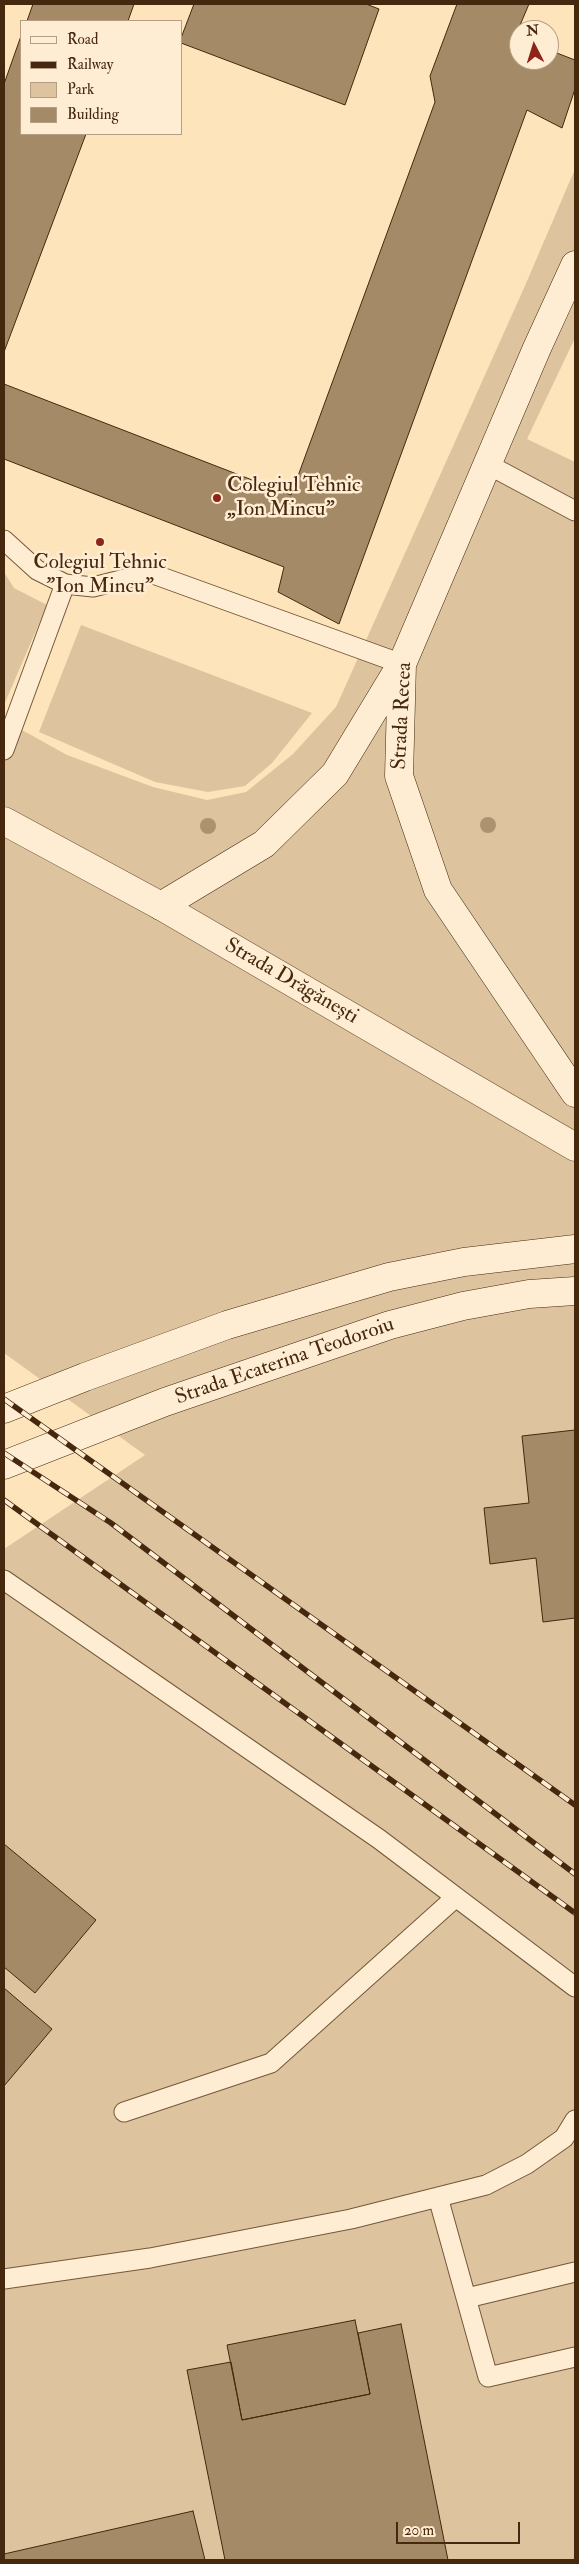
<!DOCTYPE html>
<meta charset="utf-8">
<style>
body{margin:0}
#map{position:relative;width:579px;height:2564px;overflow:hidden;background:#fde4bb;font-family:"IM FELL Double Pica",serif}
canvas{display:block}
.frame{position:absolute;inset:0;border:5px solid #46280e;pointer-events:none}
.legend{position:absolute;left:20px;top:20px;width:162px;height:115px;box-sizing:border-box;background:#feedd3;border:1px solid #b49e84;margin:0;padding:6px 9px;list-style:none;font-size:15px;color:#46280e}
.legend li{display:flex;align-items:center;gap:10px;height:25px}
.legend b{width:25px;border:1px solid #b49e84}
.north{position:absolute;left:509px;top:20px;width:50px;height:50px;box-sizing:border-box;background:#feedd3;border:1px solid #b49e84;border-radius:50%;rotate:355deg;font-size:14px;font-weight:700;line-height:20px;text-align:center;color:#46280e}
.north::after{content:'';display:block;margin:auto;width:18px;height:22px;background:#8f2418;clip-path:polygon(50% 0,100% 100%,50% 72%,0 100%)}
.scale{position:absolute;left:396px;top:2522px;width:124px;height:22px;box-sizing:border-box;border:2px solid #46280e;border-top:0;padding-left:6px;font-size:15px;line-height:18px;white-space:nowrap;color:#46280e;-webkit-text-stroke:4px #feedd3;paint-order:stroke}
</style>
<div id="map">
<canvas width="579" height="2564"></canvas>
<div class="frame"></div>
<ul class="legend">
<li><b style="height:6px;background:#feedd3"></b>Road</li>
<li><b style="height:6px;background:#46280e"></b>Railway</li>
<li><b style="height:14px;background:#dec49e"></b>Park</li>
<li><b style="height:14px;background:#a58a68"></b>Building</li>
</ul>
<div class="north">N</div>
<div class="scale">20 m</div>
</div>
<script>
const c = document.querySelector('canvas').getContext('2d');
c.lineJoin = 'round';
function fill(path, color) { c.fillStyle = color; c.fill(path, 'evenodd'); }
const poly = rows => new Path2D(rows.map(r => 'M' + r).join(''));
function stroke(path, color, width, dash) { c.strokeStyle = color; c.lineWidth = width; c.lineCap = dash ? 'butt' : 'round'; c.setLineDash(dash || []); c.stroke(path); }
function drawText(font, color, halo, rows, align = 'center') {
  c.font = font + ' "IM FELL Double Pica",serif'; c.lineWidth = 5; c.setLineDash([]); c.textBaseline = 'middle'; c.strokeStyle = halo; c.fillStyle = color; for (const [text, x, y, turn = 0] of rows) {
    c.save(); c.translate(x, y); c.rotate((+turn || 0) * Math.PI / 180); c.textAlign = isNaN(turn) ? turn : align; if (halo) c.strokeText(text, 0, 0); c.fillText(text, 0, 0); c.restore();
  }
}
fill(poly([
 [575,169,575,338,527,439,575,462,575,2560,4,2560,4,1549,145,1455,4,1353,4,720,67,755,153,787,207,800,246,792,293,754,336,707,524,288],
 [4,572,14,588,47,605,4,705],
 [81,625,312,713,272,763,245,786,208,792,155,782,39,732]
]), '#dec49e');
const building = poly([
 [33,4,134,4,128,21,27,21,33,4],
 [194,4,366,4,379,9,345,105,181,43,181,38,194,4],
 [457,4,529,4,515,37,519,39,519,60,549,60,549,50,575,60,575,89,562,128,527,110,339,624,278,592,284,567,4,459,4,384,291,495,435,102,430,76,457,4],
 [21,36,21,134,86,134,4,352,4,84,21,36],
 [575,1430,575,1618,543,1622,536,1558,490,1564,484,1508,529,1503,522,1436,575,1430],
 [4,1844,96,1920,35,1993,4,1967,4,1844],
 [4,1988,52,2029,4,2086,4,1988],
 [355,2320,370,2394,242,2420,227,2345,355,2320],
 [401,2324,448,2560,225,2560,187,2370,231,2362,242,2420,370,2394,358,2333,401,2324],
 [193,2511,205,2560,4,2560,4,2554,193,2511]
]);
fill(building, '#a58a68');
stroke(building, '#46280e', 1);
const lane = poly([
 [487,464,575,511],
 [4,540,37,570,65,584,4,750],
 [65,584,93,587,129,578,142,570,402,664],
 [4,1580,379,1839,575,1987],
 [124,2112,271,2063,456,1897],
 [438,2197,488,2377,575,2357],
 [4,2279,150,2258,351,2219,486,2185,527,2164,564,2138,575,2120],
 [467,2298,575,2272]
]);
const street = poly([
 [4,821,161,906,575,1147]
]);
const secondary = poly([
 [575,265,537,348,402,664,399,776,438,890,575,1093],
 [161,906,264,844,335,774,401,665],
 [4,1409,85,1377,227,1325,389,1277,464,1262,575,1249],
 [4,1465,165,1402,390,1325,463,1306,529,1294,575,1291]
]);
stroke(lane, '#745739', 21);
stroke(street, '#745739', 29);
stroke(secondary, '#46280e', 29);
stroke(lane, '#feedd3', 19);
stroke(street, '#feedd3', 28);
stroke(secondary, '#feedd3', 28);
const rail = poly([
 [4,1399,575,1805],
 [4,1453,111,1523,575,1874],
 [4,1500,575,1913]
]);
stroke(rail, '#46280e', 5.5);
stroke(rail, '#feedd3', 4, [11]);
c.fillStyle = '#ad9270';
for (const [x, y] of [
 [488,825],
 [208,826]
]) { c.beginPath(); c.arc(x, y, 8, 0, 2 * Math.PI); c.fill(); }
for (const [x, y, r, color] of [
 [217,498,5,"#8f2418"],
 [100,542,5,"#8f2418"]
]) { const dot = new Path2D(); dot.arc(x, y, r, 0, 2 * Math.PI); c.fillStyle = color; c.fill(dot); stroke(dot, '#feedd3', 2); }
drawText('21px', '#46280e', '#feedd3', [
 ["Colegiul Tehnic",227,486],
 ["„Ion Mincu”",227,510],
 ["Colegiul Tehnic",100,563,"center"],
 ["\"Ion Mincu\"",100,587,"center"]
], 'left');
drawText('21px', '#46280e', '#feedd3', [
 ["Strada Recea",403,716,-87],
 ["Strada Drăgănești",291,982,30],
 ["Strada Ecaterina Teodoroiu",285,1362,-19]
]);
</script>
